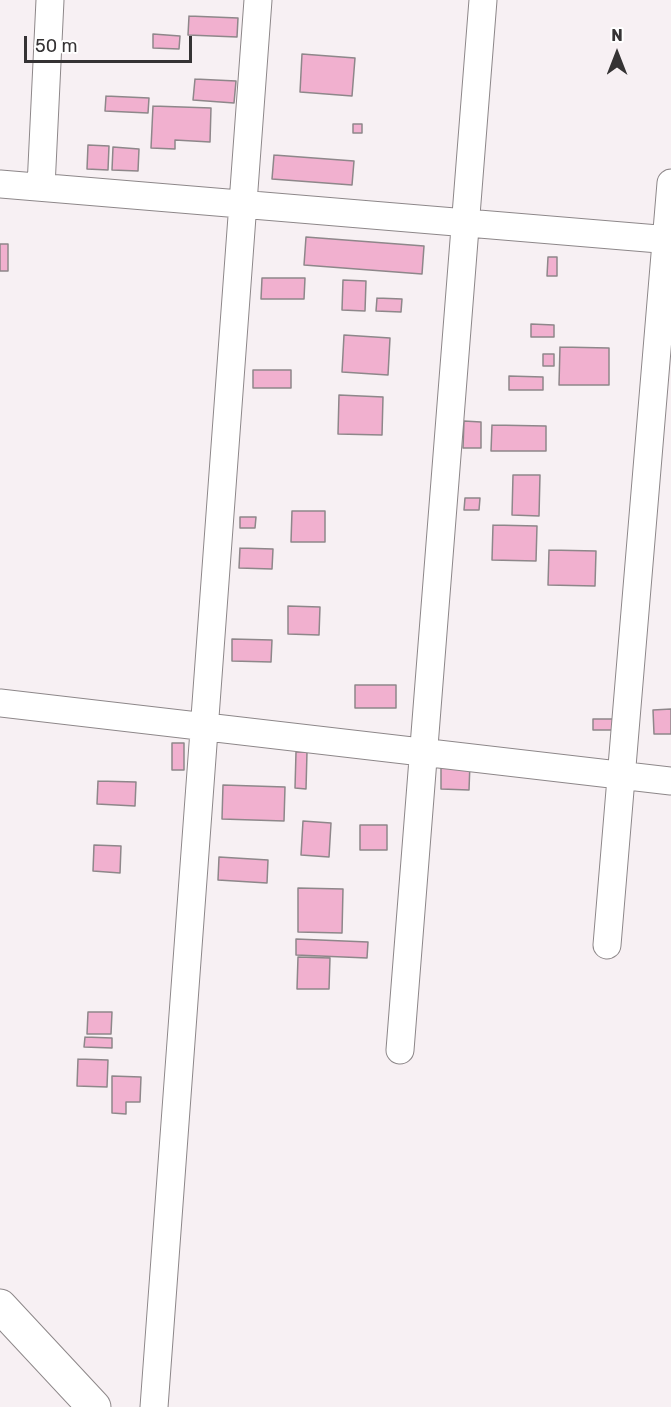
<!DOCTYPE html>
<style>
body{margin:0}
#map{position:relative;width:671px;height:1407px;overflow:hidden;background:#f7f0f3;font-family:Rubik,sans-serif}
canvas{display:block}
.north{position:absolute;left:587px;top:24px;width:60px;height:60px;-webkit-text-stroke:4px #fff;paint-order:stroke;rotate:0deg;font-size:16px;font-weight:700;line-height:24px;text-align:center;color:#353334}
.north::after{content:'';display:block;margin:auto;width:21px;height:27px;background:#353334;clip-path:polygon(50% 0,100% 100%,50% 72%,0 100%)}
.scale{position:absolute;left:24px;top:36px;width:168px;height:27px;box-sizing:border-box;border:3px solid #353334;border-top:0;padding-left:8px;font-size:18px;line-height:21px;white-space:nowrap;color:#353334;-webkit-text-stroke:4px #fff;paint-order:stroke}
</style>
<div id="map">
<canvas width="671" height="1407"></canvas>
<div class="north">N</div>
<div class="scale">50 m</div>
</div>
<script>
const c = document.querySelector('canvas').getContext('2d');
c.lineJoin = 'round';
function fill(path, color) { c.fillStyle = color; c.fill(path, 'evenodd'); }
const poly = rows => new Path2D(rows.map(r => 'M' + r).join(''));
function stroke(path, color, width, dash) { c.strokeStyle = color; c.lineWidth = width; c.lineCap = dash ? 'butt' : 'round'; c.setLineDash(dash || []); c.stroke(path); }
const building = poly([
 [189,16,238,18,237,37,188,35,189,16],
 [153,34,180,36,179,49,153,48,153,34],
 [302,54,355,58,352,96,300,92,302,54],
 [195,79,236,81,234,103,193,100,195,79],
 [106,96,149,98,148,113,105,111,106,96],
 [153,106,211,108,210,142,175,140,175,149,151,148,153,106],
 [353,124,362,124,362,133,353,133,353,124],
 [88,145,109,146,108,170,87,169,88,145],
 [113,147,139,149,138,171,112,170,113,147],
 [274,155,354,161,352,185,272,179,274,155],
 [306,237,424,246,422,274,304,265,306,237],
 [0,244,8,244,8,271,0,271,0,244],
 [548,257,557,257,557,276,547,276,548,257],
 [262,278,305,278,304,299,261,299,262,278],
 [343,280,366,281,365,311,342,310,343,280],
 [377,298,402,299,401,312,376,311,377,298],
 [531,324,554,325,554,337,531,337,531,324],
 [344,335,390,338,388,375,342,372,344,335],
 [560,347,609,348,609,385,559,385,560,347],
 [543,354,554,354,554,366,543,366,543,354],
 [253,370,291,370,291,388,253,388,253,370],
 [509,376,543,377,543,390,509,390,509,376],
 [339,395,383,397,382,435,338,434,339,395],
 [464,421,481,422,481,448,463,448,464,421],
 [492,425,546,426,546,451,491,451,492,425],
 [513,475,540,475,539,516,512,515,513,475],
 [465,498,480,498,479,510,464,510,465,498],
 [292,511,325,511,325,542,291,542,292,511],
 [240,517,256,517,255,528,240,528,240,517],
 [493,525,537,526,536,561,492,560,493,525],
 [240,548,273,549,272,569,239,568,240,548],
 [549,550,596,551,595,586,548,585,549,550],
 [288,606,320,607,319,635,288,634,288,606],
 [232,639,272,640,271,662,232,661,232,639],
 [355,685,396,685,396,708,355,708,355,685],
 [671,709,671,734,654,734,653,710,671,709],
 [593,719,613,719,613,730,593,730,593,719],
 [172,743,184,743,184,770,172,770,172,743],
 [296,752,307,752,306,789,295,788,296,752],
 [441,762,470,763,469,790,441,789,441,762],
 [98,781,136,782,135,806,97,804,98,781],
 [223,785,285,787,284,821,222,819,223,785],
 [303,821,331,823,329,857,301,855,303,821],
 [360,825,387,825,387,850,360,850,360,825],
 [94,845,121,846,120,873,93,871,94,845],
 [219,857,268,860,267,883,218,880,219,857],
 [298,888,343,889,342,933,298,932,298,888],
 [296,939,368,942,367,958,296,955,296,939],
 [298,957,330,958,329,989,297,989,298,957],
 [88,1012,112,1012,111,1034,87,1034,88,1012],
 [85,1037,112,1038,112,1048,84,1047,85,1037],
 [78,1059,108,1060,107,1087,77,1086,78,1059],
 [112,1076,141,1077,140,1102,126,1102,126,1114,112,1113,112,1076]
]);
fill(building, '#f1b0cf');
stroke(building, '#8e878a', 1.5);
const minor = poly([
 [0,184,671,240],
 [41,187,50,0],
 [0,703,671,781],
 [607,945,671,183],
 [400,1050,483,0],
 [154,1407,258,0]
]);
const tertiary = poly([
 [0,1306,94,1407]
]);
stroke(minor, '#8d8789', 29);
stroke(tertiary, '#8d8789', 35);
stroke(minor, '#fff', 27);
stroke(tertiary, '#fff', 33);
</script>
